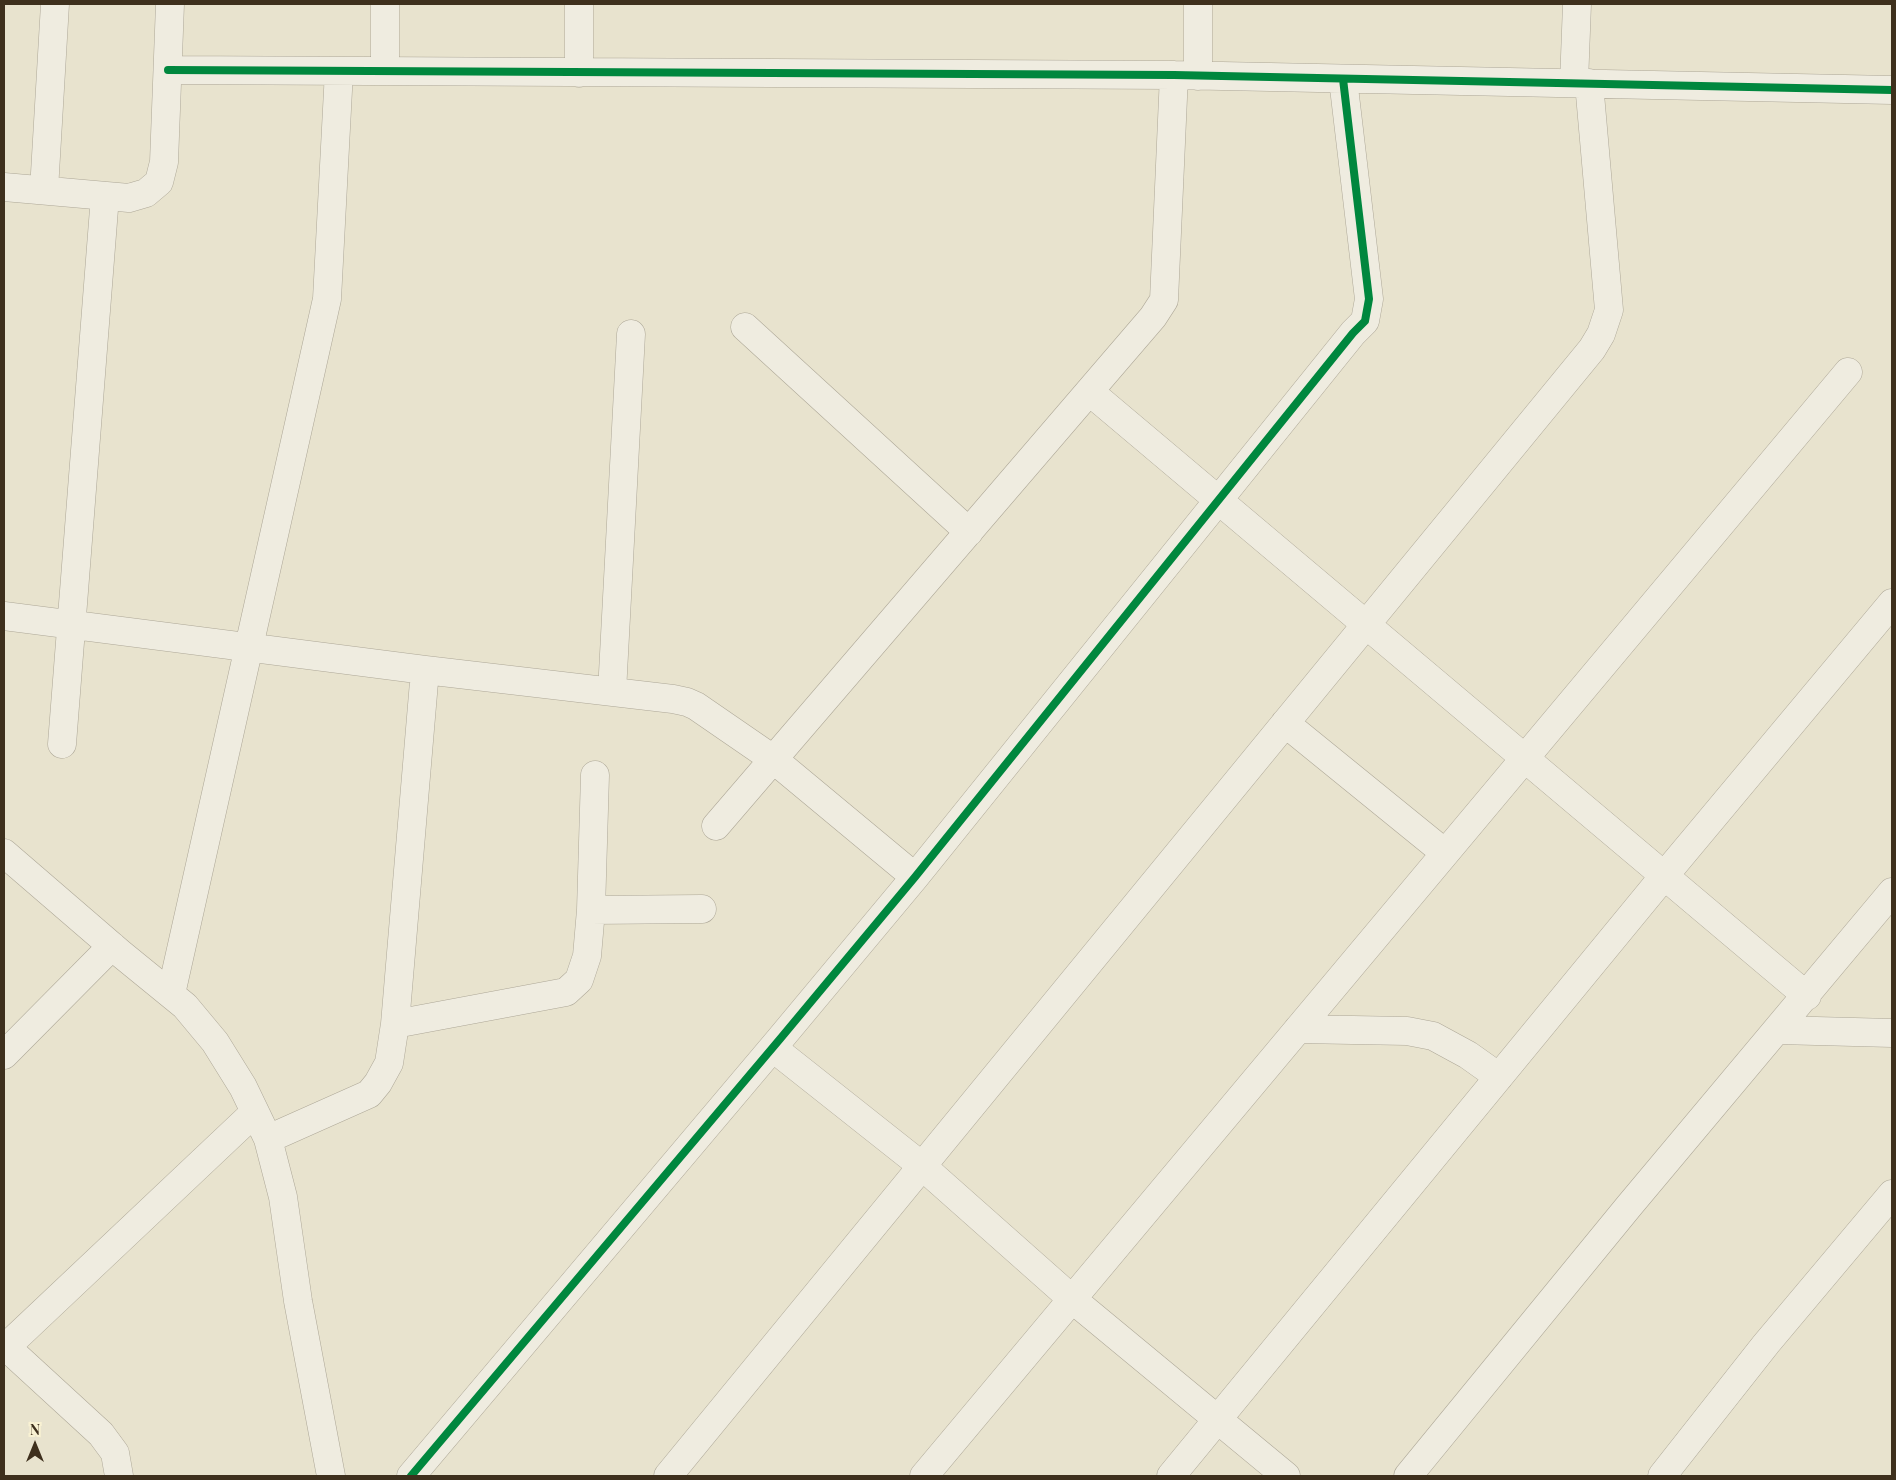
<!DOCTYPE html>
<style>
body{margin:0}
#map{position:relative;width:1896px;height:1480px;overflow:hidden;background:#e8e3ce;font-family:"Playfair Display",serif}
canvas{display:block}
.frame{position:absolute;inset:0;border:5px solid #3e301d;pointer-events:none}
.north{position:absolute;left:10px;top:1420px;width:50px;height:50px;-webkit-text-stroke:4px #f9f2d3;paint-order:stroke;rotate:0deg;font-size:14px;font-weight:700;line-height:20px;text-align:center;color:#3e301d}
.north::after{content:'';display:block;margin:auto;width:18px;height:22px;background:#3e301d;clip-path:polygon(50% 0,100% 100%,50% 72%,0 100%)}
</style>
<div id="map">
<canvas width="1896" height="1480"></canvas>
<div class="frame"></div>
<div class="north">N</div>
</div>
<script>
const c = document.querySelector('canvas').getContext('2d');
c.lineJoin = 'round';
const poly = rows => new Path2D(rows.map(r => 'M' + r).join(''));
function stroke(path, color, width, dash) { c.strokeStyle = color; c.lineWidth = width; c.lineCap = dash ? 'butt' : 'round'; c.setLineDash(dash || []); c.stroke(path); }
const minor = poly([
 [385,4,385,71],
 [579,4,579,73],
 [1198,4,1198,76],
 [168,70,1174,75,1892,90],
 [1574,83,1577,4],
 [4,187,129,198,146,193,159,182,164,162,170,4],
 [44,190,55,4],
 [745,327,969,532],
 [1090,392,1807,996],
 [4,616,425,670,673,699,687,702,696,706,773,759,915,877],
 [612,692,631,334],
 [1285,723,1445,853],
 [62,744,105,196],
 [716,826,1153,317,1164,300,1174,75],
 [4,853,120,953,185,1006,215,1042,243,1087,268,1139,283,1197,298,1301,331,1476],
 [591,910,702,909],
 [171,994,327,299,339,71],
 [395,1024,566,992,579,980,587,956,591,910,595,775],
 [1298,1029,1407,1031,1433,1036,1468,1055,1499,1077],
 [1778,1030,1892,1033],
 [773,1048,922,1166,1072,1299,1286,1476],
 [4,1055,112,946],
 [268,1139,369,1094,378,1083,389,1063,395,1024,425,670],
 [4,1345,101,1434,115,1453,119,1476],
 [4,1349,255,1112],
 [411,1476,780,1039,915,877,1353,333,1365,321,1369,299,1343,79],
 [668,1476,1592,349,1601,334,1609,310,1589,83],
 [924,1476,1848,372],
 [1171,1476,1664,876,1892,603],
 [1408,1476,1629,1206,1892,892],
 [1662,1476,1766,1344,1892,1194]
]);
stroke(minor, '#ada797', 29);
stroke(minor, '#efece0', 28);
stroke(poly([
 [168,70,1174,75,1892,90],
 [411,1476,780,1039,915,877,1353,333,1365,321,1369,299,1343,79]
]), '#00873e', 8);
</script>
